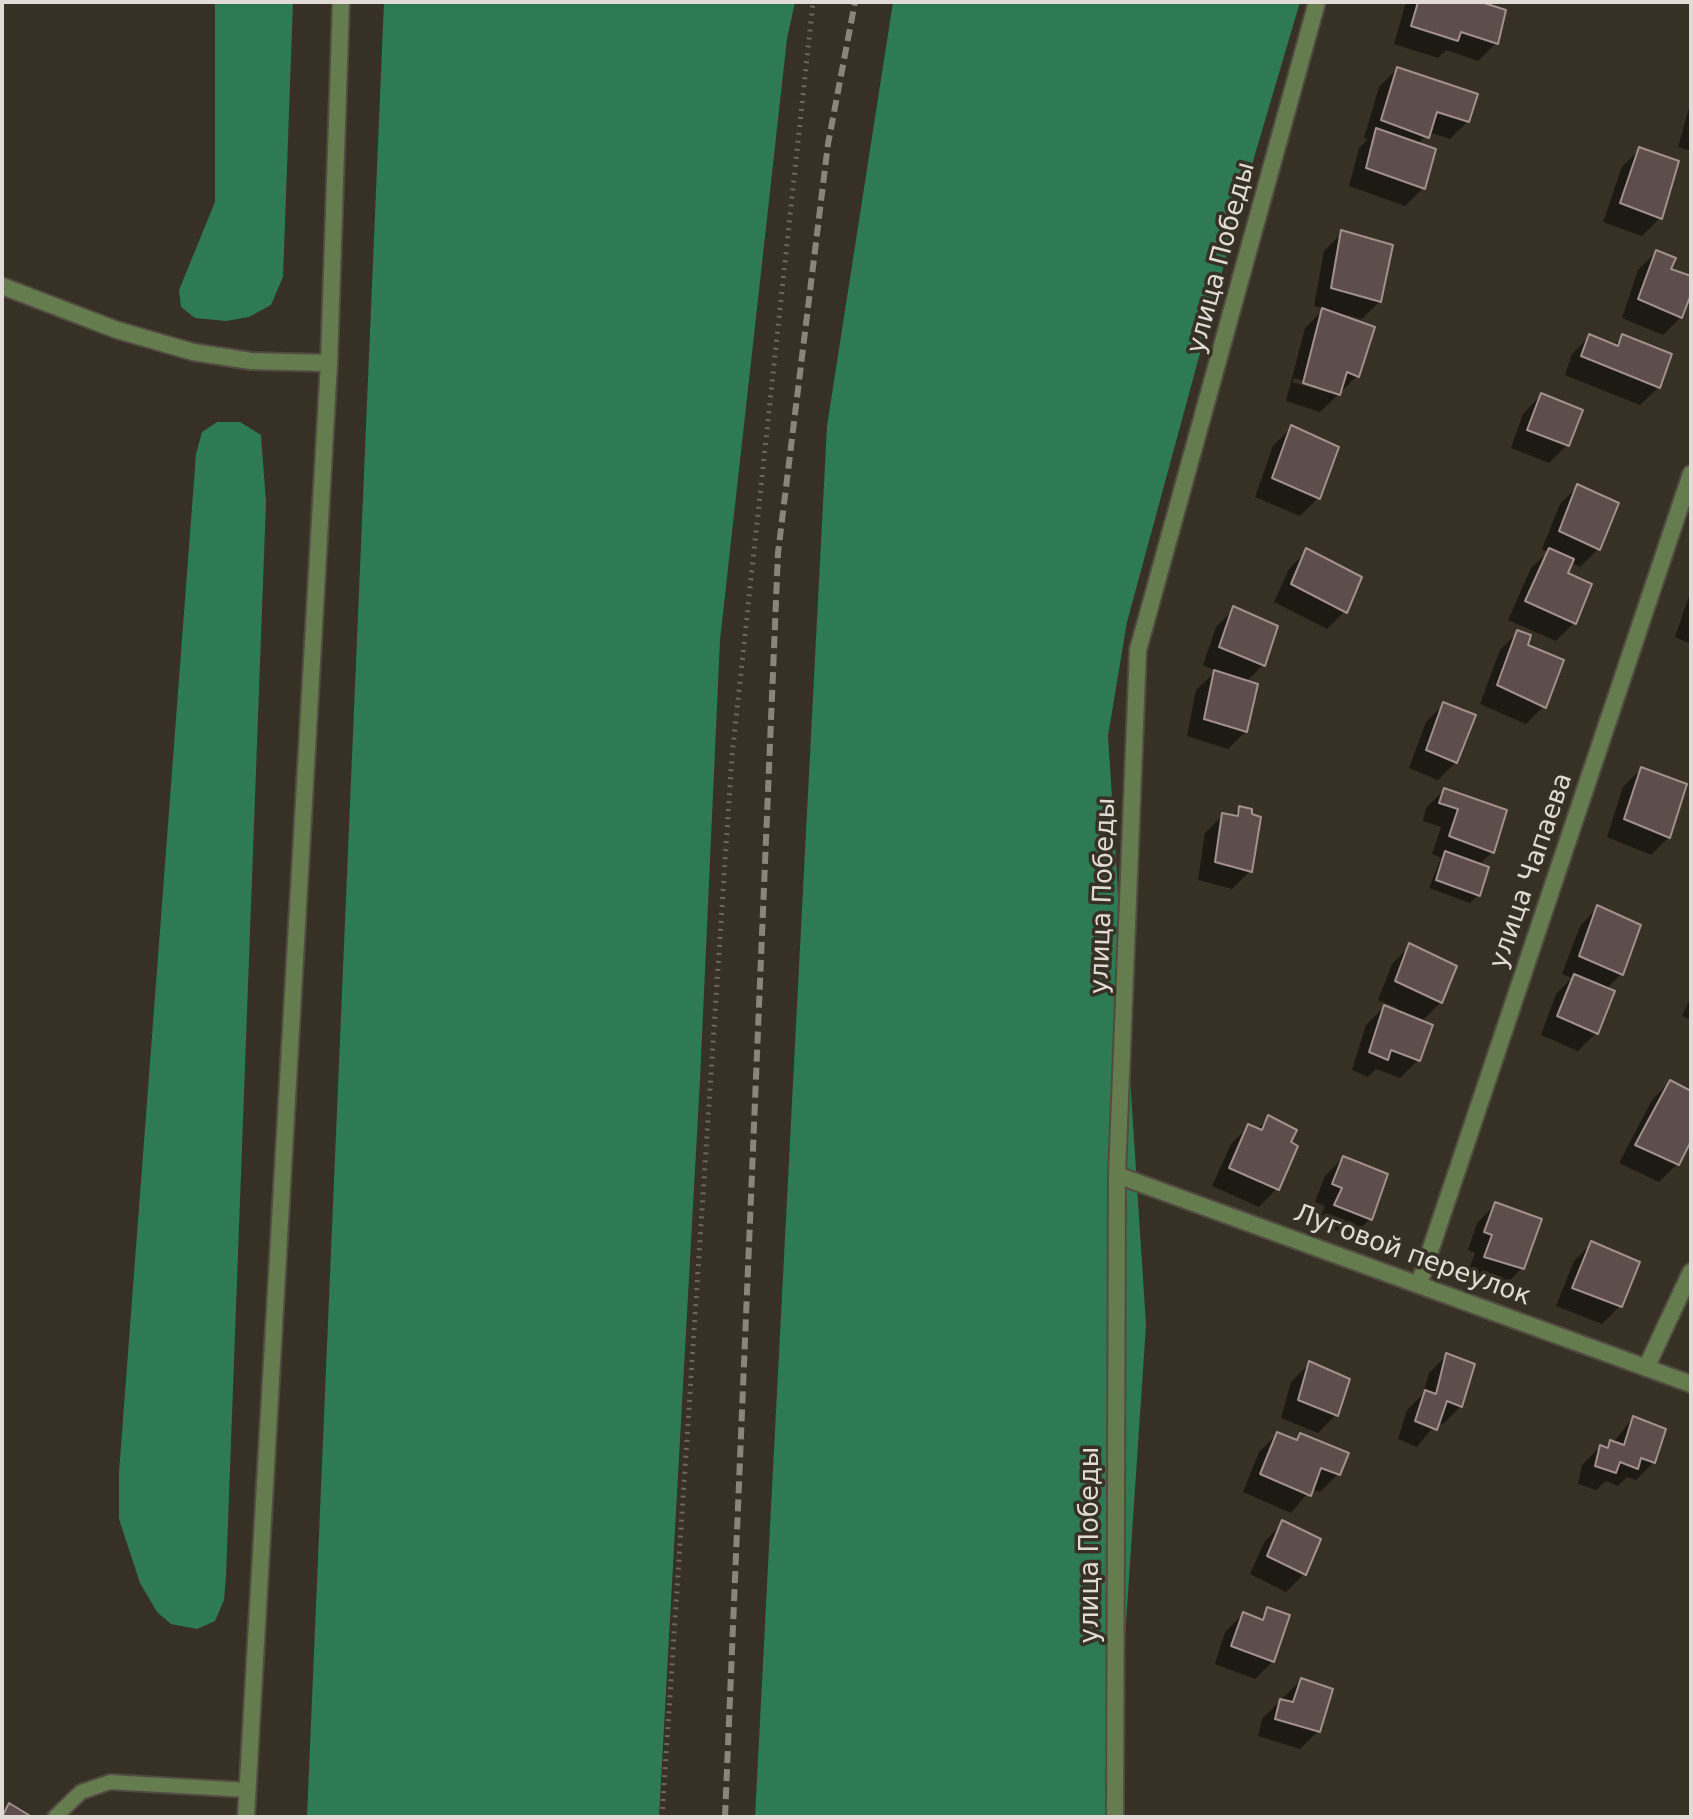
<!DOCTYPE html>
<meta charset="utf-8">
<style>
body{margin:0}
#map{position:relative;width:1693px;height:1819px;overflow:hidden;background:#373025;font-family:"DejaVu Sans",sans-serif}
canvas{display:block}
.frame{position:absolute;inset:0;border:4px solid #e0dbd4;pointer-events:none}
</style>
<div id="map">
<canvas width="1693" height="1819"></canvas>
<div class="frame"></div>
</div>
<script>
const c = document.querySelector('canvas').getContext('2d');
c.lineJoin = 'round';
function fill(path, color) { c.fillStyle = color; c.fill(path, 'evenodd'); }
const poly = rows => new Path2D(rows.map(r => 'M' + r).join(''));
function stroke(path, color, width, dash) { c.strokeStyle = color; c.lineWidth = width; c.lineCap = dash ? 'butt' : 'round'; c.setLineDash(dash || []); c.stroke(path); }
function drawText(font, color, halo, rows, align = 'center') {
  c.font = font + ' "DejaVu Sans",sans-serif'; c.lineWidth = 7; c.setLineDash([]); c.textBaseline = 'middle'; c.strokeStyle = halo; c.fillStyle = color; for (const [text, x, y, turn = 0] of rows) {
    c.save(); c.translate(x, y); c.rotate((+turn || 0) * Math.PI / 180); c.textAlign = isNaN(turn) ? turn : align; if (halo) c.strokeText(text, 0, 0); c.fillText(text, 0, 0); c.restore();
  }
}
fill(poly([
 [215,2,293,2,283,277,271,305,249,317,226,321,195,318,181,307,179,290,215,202],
 [384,2,795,2,787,39,720,640,700,1080,659,1817,307,1817],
 [893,2,1300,2,1243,195,1127,622,1108,736,1146,1325,1113,1817,755,1817,827,426],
 [217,422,240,422,261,435,266,502,226,1576,224,1600,215,1621,197,1629,171,1624,157,1612,140,1583,119,1519,119,1472,196,454,202,432]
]), '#2e7a52');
fill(poly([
 [1406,2,1474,2,1496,43,1478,61,1446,50,1438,58,1394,44],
 [1397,69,1468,121,1450,139,1428,132,1418,145,1423,188,1405,206,1349,186,1359,148,1368,139,1364,138,1379,87],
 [1691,101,1691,151,1678,147],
 [1640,149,1660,218,1642,236,1603,222,1622,167],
 [1342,233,1380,301,1362,319,1342,314,1357,376,1320,412,1286,401,1305,328,1324,309,1314,306,1324,251],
 [1294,378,1332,390,1329,393,1292,382],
 [1656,252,1668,270,1691,279,1681,317,1663,335,1622,318,1638,270],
 [1590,336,1613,346,1622,337,1659,387,1640,405,1565,375,1572,354],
 [1541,395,1567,445,1549,463,1511,448,1523,414],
 [1291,428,1318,498,1300,516,1255,497,1273,446],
 [1578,486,1598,549,1580,567,1570,562,1565,574,1574,623,1556,641,1508,620,1531,568,1548,552,1542,549,1560,504],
 [1307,551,1345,611,1327,629,1274,602,1289,569],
 [1691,590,1691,644,1675,637],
 [1234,609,1276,627,1263,665,1246,682,1246,731,1228,749,1187,736,1196,690,1216,671,1203,665,1216,627],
 [1518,632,1544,706,1526,724,1480,704,1500,650],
 [1444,704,1456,762,1438,780,1409,768,1426,722],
 [1641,769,1669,837,1651,855,1607,837,1623,787],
 [1444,790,1492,852,1478,866,1479,894,1470,903,1429,888,1441,858,1432,854,1441,827,1423,821,1426,808],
 [1240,808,1250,871,1232,889,1198,880,1205,833,1223,815,1231,817],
 [1598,907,1621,974,1606,989,1596,1033,1578,1051,1541,1035,1556,994,1572,978,1562,974,1580,926],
 [1410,946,1441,1002,1421,1022,1430,1026,1418,1060,1400,1078,1376,1069,1368,1077,1352,1070,1366,1025,1384,1007,1395,1012,1397,1008,1378,1000,1392,964],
 [1691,997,1691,1020,1682,1016],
 [1670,1082,1691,1093,1691,1137,1677,1164,1659,1182,1619,1163,1652,1100],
 [1269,1118,1277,1188,1259,1207,1212,1186,1231,1144,1249,1126,1257,1130],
 [1343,1158,1370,1219,1352,1237,1318,1223,1325,1206,1315,1202,1325,1176],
 [1495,1205,1522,1268,1504,1286,1467,1275,1475,1253,1468,1250,1477,1223],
 [1592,1243,1638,1263,1620,1306,1602,1324,1556,1306,1574,1261],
 [1447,1355,1461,1406,1443,1424,1437,1422,1417,1447,1398,1439,1407,1410,1423,1394,1429,1373],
 [1309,1364,1336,1415,1318,1433,1281,1418,1291,1382],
 [1633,1418,1654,1462,1636,1480,1627,1477,1618,1486,1606,1481,1596,1490,1578,1484,1582,1465,1600,1447,1613,1443],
 [1277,1434,1295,1441,1300,1436,1338,1474,1320,1492,1311,1489,1291,1513,1243,1492,1259,1452],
 [1283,1523,1304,1574,1286,1592,1250,1574,1265,1541],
 [1268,1610,1273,1661,1255,1679,1215,1664,1225,1632,1243,1614,1258,1620],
 [1301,1680,1318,1731,1300,1749,1258,1736,1262,1719]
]), '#0007');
const building = poly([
 [1418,2,1481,2,1506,10,1498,44,1461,32,1458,41,1411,26,1418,2],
 [1397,67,1478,94,1469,122,1437,112,1429,138,1381,120,1397,67],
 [1376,128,1436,149,1425,189,1366,168,1376,128],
 [1639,147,1679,161,1662,219,1620,203,1639,147],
 [1341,230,1393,245,1381,302,1331,288,1341,230],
 [1656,250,1676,258,1671,269,1691,276,1691,294,1682,318,1638,299,1656,250],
 [1322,308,1375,327,1359,377,1347,372,1340,395,1303,383,1322,308],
 [1589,334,1618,346,1622,334,1672,354,1660,388,1581,356,1589,334],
 [1541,393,1583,410,1569,446,1527,430,1541,393],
 [1291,425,1339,447,1320,499,1272,478,1291,425],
 [1577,484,1619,503,1600,550,1559,531,1577,484],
 [1306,548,1362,577,1347,613,1291,584,1306,548],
 [1549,548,1574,559,1568,573,1592,584,1576,624,1525,601,1549,548],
 [1233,606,1278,626,1265,666,1219,647,1233,606],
 [1517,630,1531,635,1528,645,1564,660,1546,708,1497,685,1517,630],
 [1214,670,1258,684,1247,732,1204,719,1214,670],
 [1443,702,1476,715,1457,763,1426,750,1443,702],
 [1641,767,1687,784,1670,838,1624,819,1641,767],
 [1444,788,1507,810,1494,853,1449,836,1458,809,1439,803,1444,788],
 [1239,806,1252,809,1252,814,1261,817,1252,872,1215,862,1222,813,1238,816,1239,806],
 [1445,851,1489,867,1480,896,1436,880,1445,851],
 [1597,905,1641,925,1623,975,1579,956,1597,905],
 [1409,943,1457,966,1442,1003,1395,981,1409,943],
 [1574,974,1615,991,1598,1034,1557,1016,1574,974],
 [1384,1005,1433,1025,1420,1061,1391,1050,1388,1060,1369,1052,1384,1005],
 [1670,1080,1691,1091,1691,1141,1679,1165,1635,1145,1670,1080],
 [1268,1115,1297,1130,1291,1142,1298,1146,1279,1190,1229,1168,1248,1124,1262,1130,1268,1115],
 [1343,1156,1388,1174,1372,1220,1334,1205,1342,1188,1332,1184,1343,1156],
 [1495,1202,1542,1219,1524,1269,1484,1257,1492,1235,1484,1232,1495,1202],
 [1591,1241,1640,1262,1622,1307,1572,1288,1591,1241],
 [1446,1353,1475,1364,1462,1407,1447,1401,1437,1430,1415,1421,1425,1390,1436,1394,1446,1353],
 [1309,1361,1350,1379,1338,1416,1298,1400,1309,1361],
 [1633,1416,1666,1429,1655,1463,1641,1458,1638,1469,1620,1462,1616,1473,1595,1466,1600,1445,1608,1448,1610,1440,1624,1445,1633,1416],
 [1277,1432,1297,1440,1300,1433,1349,1453,1340,1475,1321,1468,1311,1496,1260,1474,1277,1432],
 [1282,1520,1321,1539,1306,1575,1267,1556,1282,1520],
 [1267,1607,1290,1615,1274,1662,1231,1646,1243,1612,1263,1620,1267,1607],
 [1301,1678,1333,1689,1320,1732,1275,1719,1280,1699,1293,1702,1301,1678],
 [9,1803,32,1817,2,1817,9,1803]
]);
fill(building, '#5e4e4b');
stroke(building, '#a2908d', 2);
const service = poly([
 [55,1817,81,1792,110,1782,247,1790]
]);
const minor = poly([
 [2,286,117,330,193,352,251,361,329,363],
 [1117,1175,1691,1384],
 [1419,1284,1691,474],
 [1646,1368,1691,1272],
 [1115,1817,1117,1175,1138,650,1317,2]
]);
const tertiary = poly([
 [246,1817,329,363,341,2]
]);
stroke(service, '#524b41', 18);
stroke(minor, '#524b41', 20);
stroke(tertiary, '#524b41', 20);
stroke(poly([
 [662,1817,732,756,813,2]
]), '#6e685e', 5, [2, 6]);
stroke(service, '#657c4f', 14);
stroke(minor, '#657c4f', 16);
stroke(tertiary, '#657c4f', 16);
stroke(poly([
 [725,1817,778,553,828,144,855,2]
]), '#8a847b', 6, [12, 6]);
drawText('26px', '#e0dbd4', '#373025', [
 ["улица Победы",1222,258,-75],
 ["улица Чапаева",1532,871,-71],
 ["улица Победы",1104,896,-88],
 ["Луговой переулок",1412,1256,20],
 ["улица Победы",1091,1545,-90]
]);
</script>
